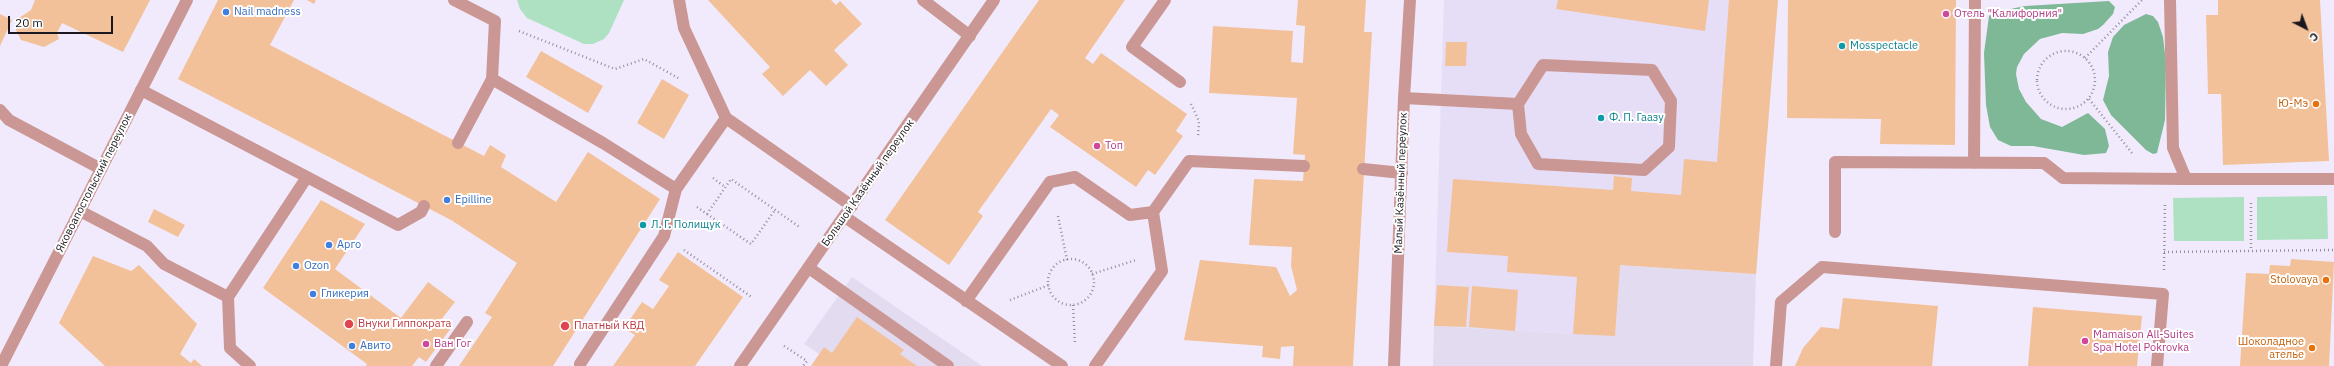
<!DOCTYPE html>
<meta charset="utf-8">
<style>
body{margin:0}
#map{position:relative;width:2334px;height:366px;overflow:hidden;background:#f0eafc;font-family:"IBM Plex Sans",sans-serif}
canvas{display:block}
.north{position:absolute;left:2286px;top:8px;width:40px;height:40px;-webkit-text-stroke:3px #fff;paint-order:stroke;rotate:138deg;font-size:11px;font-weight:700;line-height:16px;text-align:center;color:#1a181e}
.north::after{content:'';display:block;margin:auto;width:14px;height:18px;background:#1a181e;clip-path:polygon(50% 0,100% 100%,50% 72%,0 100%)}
.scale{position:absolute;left:8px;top:16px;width:105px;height:18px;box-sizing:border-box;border:2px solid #1a181e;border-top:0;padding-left:5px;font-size:12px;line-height:14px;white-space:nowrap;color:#1a181e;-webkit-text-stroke:3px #fff;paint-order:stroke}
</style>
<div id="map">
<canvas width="2334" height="366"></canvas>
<div class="north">С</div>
<div class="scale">20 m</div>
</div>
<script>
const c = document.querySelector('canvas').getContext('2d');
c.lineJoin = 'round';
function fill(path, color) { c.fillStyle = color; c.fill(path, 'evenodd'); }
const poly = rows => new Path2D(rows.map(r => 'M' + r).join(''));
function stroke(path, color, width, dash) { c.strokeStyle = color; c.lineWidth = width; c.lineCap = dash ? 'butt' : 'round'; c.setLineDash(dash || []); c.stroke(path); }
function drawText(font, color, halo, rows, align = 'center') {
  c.font = font + ' "IBM Plex Sans",sans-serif'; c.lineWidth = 4; c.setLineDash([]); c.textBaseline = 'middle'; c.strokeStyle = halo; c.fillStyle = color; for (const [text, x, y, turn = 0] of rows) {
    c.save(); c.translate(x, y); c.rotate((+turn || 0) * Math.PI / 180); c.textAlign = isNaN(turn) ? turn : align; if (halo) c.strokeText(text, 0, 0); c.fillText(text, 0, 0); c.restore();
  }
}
fill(poly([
 [1444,0,1778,0,1756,274,1620,265,1573,334,1434,326]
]), '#e6def7');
fill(poly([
 [1620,265,1756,274,1753,366,1433,366,1434,326,1573,334],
 [852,277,982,366,811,366,819,354,804,344]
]), '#e3dcf1');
fill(poly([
 [517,0,624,0,609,33,604,39,593,44,584,44,527,18,520,9],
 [2327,196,2328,239,2257,240,2257,197],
 [2244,197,2244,241,2174,241,2173,198]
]), '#aee1c2');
fill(poly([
 [2109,1,2115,7,2113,14,2103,25,2098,29,2083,34,2062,33,2040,39,2024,54,2017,67,2016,74,2019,89,2026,102,2041,119,2062,127,2088,113,2105,129,2109,146,2106,153,2084,155,2033,146,2011,146,1998,140,1990,127,1986,105,1984,53,1989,16,1996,12,2025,6],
 [2146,14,2153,16,2158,22,2163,37,2166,62,2165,120,2157,153,2153,154,2146,150,2111,115,2103,100,2109,76,2108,52,2113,37,2124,25]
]), '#7eb896');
fill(poly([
 [35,0,150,0,123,52,62,23,57,33,59,39,44,47,21,40,16,30,19,18,31,10],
 [218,0,294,0,270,45,484,156,490,145,506,155,501,167,556,202,588,152,660,199,553,366,459,366,492,317,485,313,517,263,451,220,178,79],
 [307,0,316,0,314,4],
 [708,0,831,0,836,5,840,1,862,24,834,50,848,65,826,86,810,70,783,96,762,74,770,67],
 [1039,0,1125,0,1085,58,1093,64,1101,53,1187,114,1176,131,1183,136,1155,175,1148,170,1136,187,1050,127,1059,115,1051,109,978,212,983,216,949,265,885,220],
 [1298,0,1366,0,1364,32,1372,32,1353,366,1293,366,1294,346,1281,347,1280,359,1262,357,1263,346,1184,340,1200,260,1276,267,1290,296,1297,290,1291,266,1292,247,1249,245,1254,179,1303,181,1305,155,1293,154,1297,98,1209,93,1213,26,1293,31,1291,62,1303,63,1305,26,1296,25],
 [1558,0,1709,0,1705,31,1556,9],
 [1729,0,1778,0,1756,274,1620,265,1615,336,1573,334,1577,277,1507,272,1508,256,1447,252,1453,179,1613,190,1614,176,1632,178,1631,191,1681,195,1684,159,1717,162],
 [1788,0,1956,0,1955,145,1880,144,1881,119,1787,118],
 [2218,0,2320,0,2329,161,2223,165,2221,94,2208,94,2206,15,2218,15],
 [0,14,12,20,0,46],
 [1446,42,1467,42,1466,66,1445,66],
 [541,51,603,86,588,113,526,77],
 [662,79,689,95,664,139,637,123],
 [321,200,365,224,335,269,401,318,428,282,455,302,440,321,451,328,426,362,419,357,412,366,366,366,367,364,263,288],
 [154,209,185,225,178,237,148,222],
 [678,252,743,297,695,366,613,366,635,335,624,328,642,302,653,309,669,286,659,280],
 [93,256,131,271,139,265,197,324,180,354,191,363,194,359,202,366,105,366,59,323],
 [2291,259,2334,262,2329,366,2240,366,2246,273,2269,274,2270,265,2290,266],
 [1437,285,1469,287,1466,327,1434,326],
 [1472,286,1518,290,1515,331,1469,327],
 [1843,298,1938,306,1932,366,1795,366,1803,348,1821,327,1839,329],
 [2033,307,2142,316,2137,366,2028,366],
 [857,317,904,350,900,354,917,366,811,366,824,347,832,353]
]), '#f3c199');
stroke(poly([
 [519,31,615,69,644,59,680,79],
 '2037 80a29 29 0 1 1 58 0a29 29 0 1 1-58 0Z',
 [2085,58,2142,0],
 [2089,99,2132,153],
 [1191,104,1199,121,1198,137],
 [713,178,725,187],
 [2251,203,2251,251],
 [697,207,707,214,731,179,801,228],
 [707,214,751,244,775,210],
 [1058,216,1067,260],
 [684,250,753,298],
 [2164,252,2334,250],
 '1048 282a23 23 0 1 1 46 0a23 23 0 1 1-46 0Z',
 [2164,270,2165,203],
 [1092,274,1136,260],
 [1010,300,1049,285],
 [1073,305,1075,345],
 [784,346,807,361,803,366]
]), '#938f9c', 2.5, [1, 3]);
stroke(poly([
 [454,0,495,21,492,79,603,143,676,189],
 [679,0,684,28,726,118,852,206],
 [923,0,970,36],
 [1165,0,1132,47,1180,82],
 [2170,0,2173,148,2186,179,2334,179],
 [1404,98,1518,104,1543,65,1652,70,1671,101,1669,147,1644,170,1538,164,1521,134,1518,104],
 [0,110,9,120,101,169],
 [458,143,492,79],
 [1974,163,1975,0],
 [1363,169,1402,173],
 [307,177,398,225,421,212,424,206],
 [80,211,147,246,164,264,228,297,307,177,141,90],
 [845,217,1062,366],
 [1835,232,1835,162,2044,163,2063,178,2186,179],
 [809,268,948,366],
 [228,297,230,348,250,366],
 [966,301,1050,182,1075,177,1130,215,1153,212,1189,161,1304,166],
 [580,364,664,236,676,189,726,118],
 [436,366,467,322],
 [1095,366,1162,271,1153,212],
 [1776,366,1781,302,1822,267,2163,294,2157,366]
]), '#cb9794', 12);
stroke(poly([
 [1,366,187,0],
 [740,366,994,0],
 [1394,366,1404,98,1410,0]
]), '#cb9794', 12);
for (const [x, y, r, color] of [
 [226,12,4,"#3f7fe0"],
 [1946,14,4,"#d1479c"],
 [1842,46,4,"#0f9aa8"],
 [2316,104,4,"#e8710a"],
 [1601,118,4,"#0f9aa8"],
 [1097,146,4,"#d1479c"],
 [447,200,4,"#3f7fe0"],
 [643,225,4,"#0f9aa8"],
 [329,245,4,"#3f7fe0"],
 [296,266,4,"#3f7fe0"],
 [2326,280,4,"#e8710a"],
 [313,294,4,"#3f7fe0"],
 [349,324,5,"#e0444e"],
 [565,326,5,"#e0444e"],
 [2085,341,4,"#d1479c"],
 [426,344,4,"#d1479c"],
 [352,346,4,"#3f7fe0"],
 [2312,348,4,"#e8710a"]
]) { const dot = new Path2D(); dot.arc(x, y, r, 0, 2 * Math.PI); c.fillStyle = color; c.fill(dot); stroke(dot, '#fff', 1.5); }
drawText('11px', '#366cbe', '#fff', [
 ["Nail madness",234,12],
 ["Epilline",455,200],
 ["Арго",337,245],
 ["Ozon",304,266],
 ["Гликерия",321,294],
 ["Авито",360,346]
], 'left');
drawText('11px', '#b23c85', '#fff', [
 ["Отель \"Калифорния\"",1954,14],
 ["Топ",1105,146],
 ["Mamaison All-Suites",2093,335],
 ["Spa Hotel Pokrovka",2093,348],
 ["Ван Гог",434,344]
], 'left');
drawText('11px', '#0d838f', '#fff', [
 ["Mosspectacle",1850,46],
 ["Ф. П. Гаазу",1609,118],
 ["Л. Г. Полищук",651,225]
], 'left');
drawText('11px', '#c56008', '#fff', [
 ["Ю-Мэ",2308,104],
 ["Stolovaya",2318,280],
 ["Шоколадное",2304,342],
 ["ателье",2304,355]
], 'right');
drawText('11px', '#1a181e', '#fff', [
 ["Яковоапостольский переулок",94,183,-63],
 ["Большой Казённый переулок",868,183,-55],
 ["Малый Казённый переулок",1401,183,-88]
]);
drawText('11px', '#be3a42', '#fff', [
 ["Внуки Гиппократа",358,324],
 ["Платный КВД",574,326]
], 'left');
</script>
